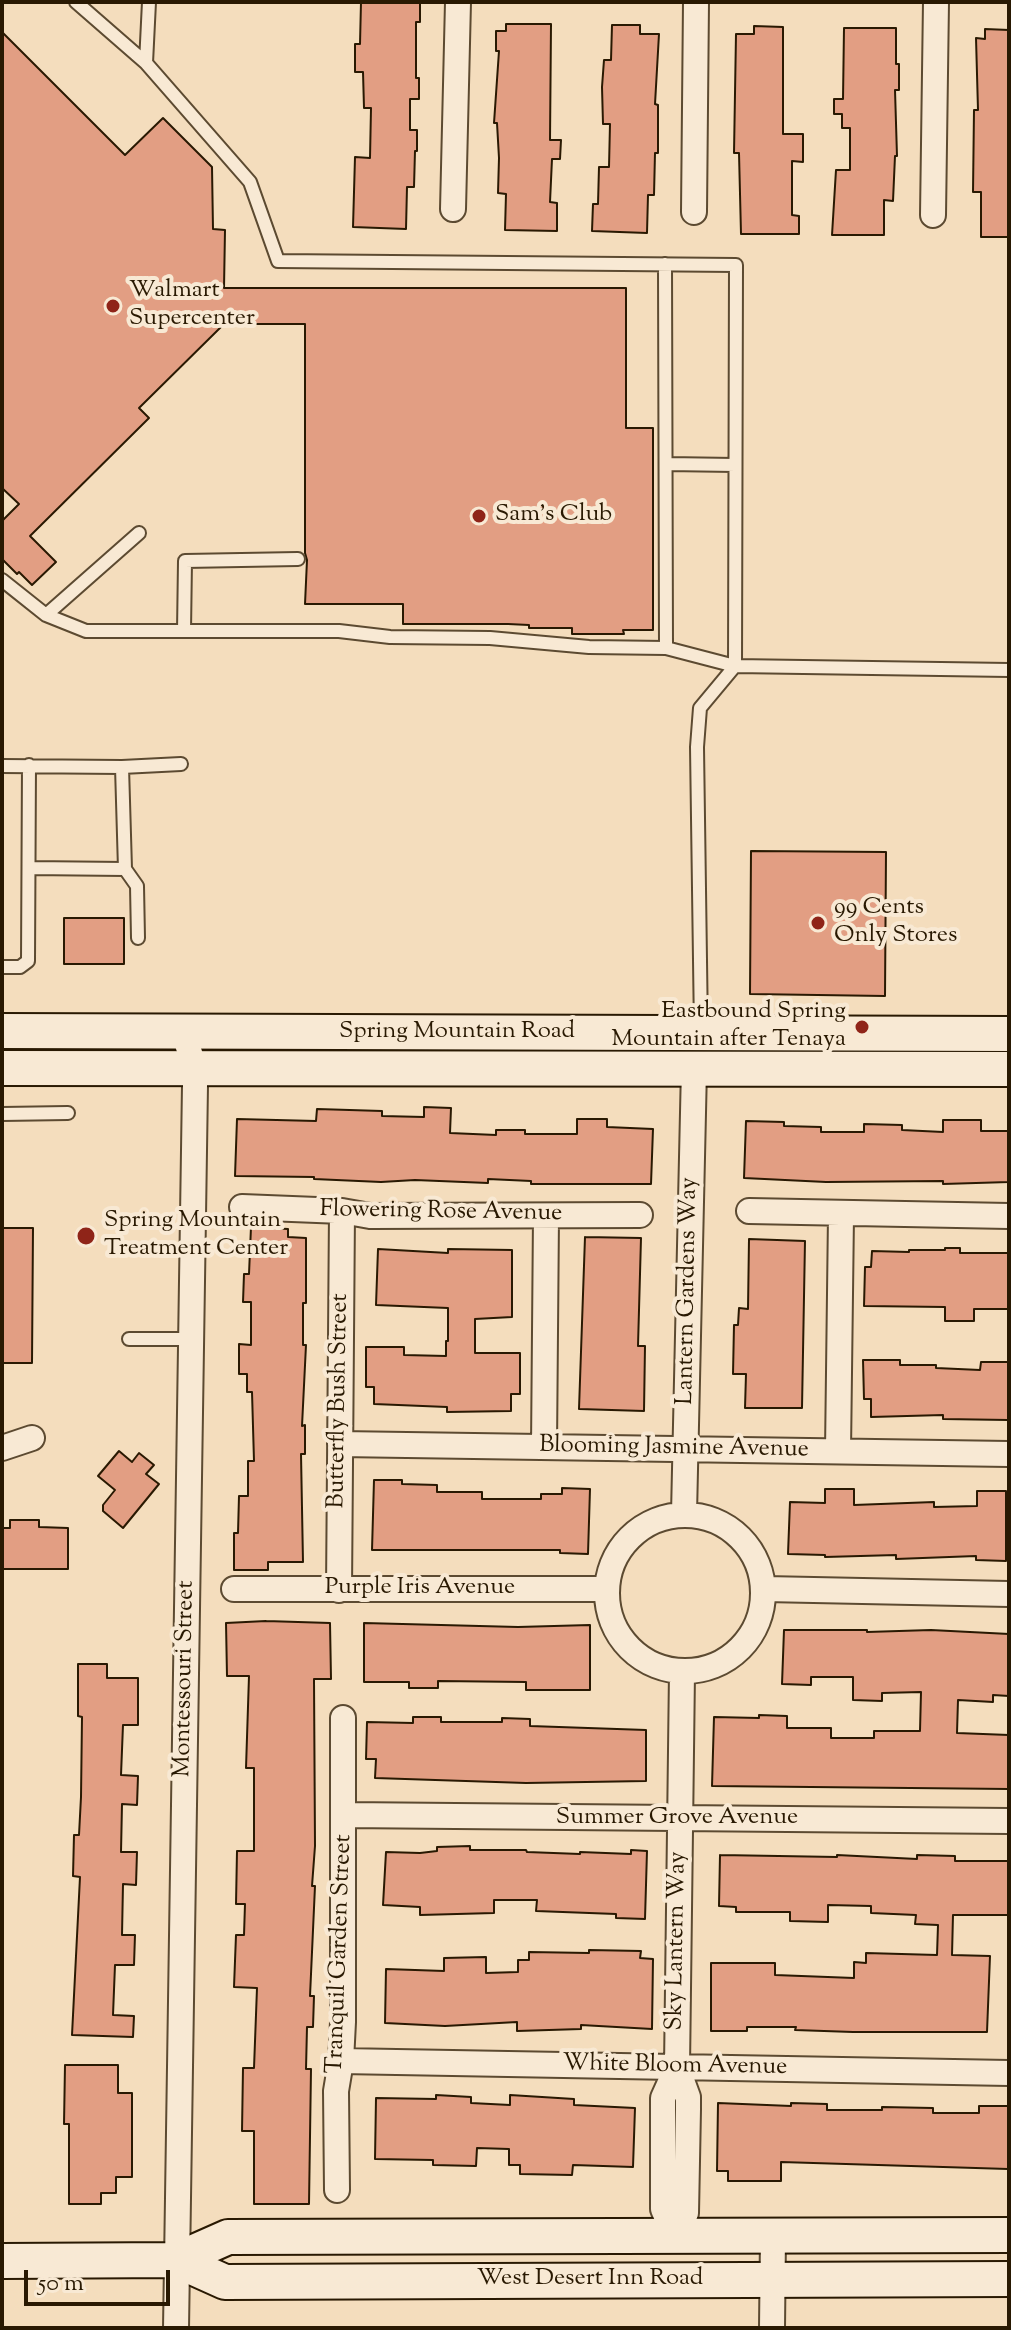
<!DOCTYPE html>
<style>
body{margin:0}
#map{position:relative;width:1011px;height:2330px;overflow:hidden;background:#f4ddbd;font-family:"Sorts Mill Goudy",serif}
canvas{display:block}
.frame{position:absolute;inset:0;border:4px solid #291902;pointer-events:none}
.scale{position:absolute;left:24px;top:2270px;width:146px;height:36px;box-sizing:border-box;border:4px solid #291902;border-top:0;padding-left:10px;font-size:24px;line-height:28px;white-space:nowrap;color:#291902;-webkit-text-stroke:6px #f8e9d4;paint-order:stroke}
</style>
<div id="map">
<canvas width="1011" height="2330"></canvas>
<div class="frame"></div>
<div class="scale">50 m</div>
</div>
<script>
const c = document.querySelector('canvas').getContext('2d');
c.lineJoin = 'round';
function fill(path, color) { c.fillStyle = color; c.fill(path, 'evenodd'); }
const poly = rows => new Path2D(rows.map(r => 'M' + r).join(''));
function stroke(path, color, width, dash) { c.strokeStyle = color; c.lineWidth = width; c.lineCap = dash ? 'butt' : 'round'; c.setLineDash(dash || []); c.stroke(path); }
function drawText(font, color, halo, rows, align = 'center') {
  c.font = font + ' "Sorts Mill Goudy",serif'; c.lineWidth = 8; c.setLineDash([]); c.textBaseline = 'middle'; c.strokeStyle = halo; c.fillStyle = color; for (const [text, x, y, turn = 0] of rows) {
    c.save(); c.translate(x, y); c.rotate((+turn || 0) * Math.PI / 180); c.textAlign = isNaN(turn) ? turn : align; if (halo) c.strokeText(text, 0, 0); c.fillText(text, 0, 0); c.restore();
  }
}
const building = poly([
 [361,2,420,2,420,22,416,22,416,78,419,78,419,99,410,99,410,130,417,130,417,151,415,151,414,187,407,187,406,229,353,227,355,157,370,158,371,108,364,108,363,72,355,72,355,44,360,44,361,2],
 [506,24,551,24,550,140,561,140,560,159,552,159,550,202,557,203,557,231,505,230,506,194,498,193,499,158,497,123,494,123,499,51,496,51,496,31,506,31,506,24],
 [612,25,640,25,640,34,659,34,655,104,658,105,658,153,655,153,654,195,648,195,647,233,592,231,593,204,598,204,599,167,609,167,610,124,603,124,602,87,604,60,611,60,612,25],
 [754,26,783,27,783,134,803,134,803,162,792,161,792,215,799,216,799,234,741,234,739,153,734,153,736,34,754,34,754,26],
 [844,28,896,28,896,64,899,64,899,90,895,90,897,156,895,156,893,201,884,200,884,235,832,235,836,170,850,170,850,128,842,128,842,114,834,114,834,99,843,99,844,28],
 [985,29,1009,30,1009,237,981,237,981,192,973,192,974,110,978,110,976,38,985,39,985,29],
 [2,32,125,155,163,118,212,167,213,229,225,230,224,288,626,288,626,428,653,428,653,630,623,630,624,634,572,634,572,628,529,628,529,625,508,624,403,624,403,604,305,604,307,560,305,553,305,324,224,324,139,408,149,418,30,536,56,562,32,585,19,572,17,574,2,559,2,521,19,504,2,488,2,32],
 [751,851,886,852,885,996,750,994,751,851],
 [64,918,124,918,124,964,64,964,64,918],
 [424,1107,451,1108,450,1133,496,1135,496,1130,525,1130,525,1134,577,1134,577,1119,607,1119,607,1127,653,1129,651,1184,531,1184,531,1181,488,1179,488,1183,415,1180,381,1182,314,1179,314,1177,235,1176,237,1119,316,1121,317,1109,382,1111,382,1116,424,1117,424,1107],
 [943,1120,981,1120,981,1131,1009,1131,1009,1182,943,1184,943,1181,826,1182,744,1178,746,1121,784,1122,784,1126,821,1127,821,1132,864,1132,864,1124,902,1125,902,1130,943,1132,943,1120],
 [251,1227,288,1229,288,1237,306,1238,306,1303,303,1303,303,1345,306,1345,302,1426,305,1425,305,1454,301,1454,303,1562,268,1562,268,1570,234,1570,234,1533,238,1533,239,1496,248,1496,248,1461,254,1461,252,1392,247,1392,247,1374,239,1374,239,1344,251,1345,251,1302,243,1302,244,1274,249,1274,251,1227],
 [2,1228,33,1228,32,1363,2,1363,2,1228],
 [585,1237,641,1238,638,1346,645,1346,644,1411,579,1409,585,1237],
 [749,1239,805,1241,802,1408,745,1408,746,1374,733,1374,734,1325,738,1325,739,1308,748,1309,749,1239],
 [945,1248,960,1248,960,1253,1009,1253,1009,1309,974,1309,974,1321,945,1321,945,1307,864,1306,865,1267,871,1267,872,1251,909,1252,909,1250,945,1250,945,1248],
 [378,1249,448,1253,448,1249,512,1250,512,1317,475,1319,475,1353,520,1353,520,1394,511,1394,511,1411,447,1412,447,1407,374,1404,374,1387,366,1387,366,1347,404,1347,404,1355,446,1356,446,1341,448,1341,448,1308,376,1305,378,1249],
 [863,1360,900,1360,900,1365,936,1365,936,1368,980,1370,981,1362,1009,1362,1008,1420,943,1419,943,1415,871,1417,871,1399,864,1399,863,1360],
 [119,1451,132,1462,139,1453,154,1465,146,1474,159,1484,123,1528,103,1511,103,1505,115,1490,98,1476,119,1451],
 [374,1480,402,1480,402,1484,437,1485,437,1492,482,1492,482,1499,541,1499,541,1494,562,1494,562,1488,590,1489,588,1554,560,1553,560,1550,372,1550,374,1480],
 [825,1489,854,1489,854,1505,934,1502,934,1507,977,1506,977,1491,1006,1491,1006,1561,976,1560,976,1556,896,1559,896,1555,825,1557,825,1555,788,1554,790,1502,825,1503,825,1489],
 [10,1520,39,1520,39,1527,68,1528,68,1569,2,1569,2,1528,10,1528,10,1520],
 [266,1621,330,1623,331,1679,314,1679,315,1846,312,1886,315,1886,310,1996,314,1996,313,2027,307,2027,306,2069,311,2069,309,2204,254,2204,254,2131,242,2131,243,2068,254,2068,257,1988,234,1987,236,1935,244,1935,245,1904,236,1904,237,1851,254,1851,254,1768,246,1768,249,1676,227,1676,226,1623,266,1621],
 [364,1623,518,1627,590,1625,590,1690,526,1690,526,1682,438,1681,438,1688,409,1688,409,1682,364,1682,364,1623],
 [784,1630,867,1630,867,1632,931,1630,1009,1634,1009,1696,993,1695,993,1702,958,1700,957,1733,1009,1735,1009,1789,712,1786,714,1717,759,1718,759,1715,787,1716,787,1728,831,1728,831,1738,874,1738,874,1731,920,1731,921,1692,882,1693,882,1701,853,1700,853,1677,811,1677,811,1685,782,1684,784,1630],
 [78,1664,107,1664,107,1678,138,1678,138,1725,123,1725,121,1775,138,1776,137,1805,122,1804,121,1852,137,1852,136,1885,123,1884,122,1935,135,1935,134,1965,115,1965,113,2015,134,2016,133,2037,72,2035,80,1877,73,1876,74,1835,79,1835,81,1797,82,1717,78,1716,78,1664],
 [413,1717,441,1717,441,1722,502,1722,502,1718,530,1719,530,1726,646,1730,646,1781,526,1783,375,1778,376,1759,366,1759,367,1722,413,1723,413,1717],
 [470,1846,470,1850,526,1850,527,1852,580,1854,580,1852,631,1854,631,1850,647,1851,645,1919,616,1918,616,1914,536,1911,537,1900,494,1900,494,1913,420,1915,420,1907,383,1905,386,1852,420,1853,437,1851,437,1847,470,1846],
 [720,1855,837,1857,837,1855,917,1859,917,1855,955,1856,955,1861,1009,1861,1009,1915,953,1915,952,1955,990,1956,987,2032,853,2032,795,2030,796,2027,747,2027,747,2031,711,2031,711,1963,775,1963,775,1975,854,1978,854,1962,866,1963,866,1953,937,1955,938,1925,915,1924,916,1915,871,1913,871,1906,828,1905,828,1922,790,1921,790,1912,736,1912,736,1907,719,1906,720,1855],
 [589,1950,641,1951,640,1958,653,1959,652,2029,581,2025,581,2029,517,2031,517,2022,445,2026,385,2023,386,1969,444,1971,444,1958,486,1957,486,1973,518,1972,518,1960,529,1960,529,1952,589,1953,589,1950],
 [65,2065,118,2065,118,2093,132,2093,132,2177,116,2177,116,2193,101,2193,101,2204,69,2204,69,2124,64,2124,65,2065],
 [436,2095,471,2097,471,2103,510,2105,510,2095,574,2099,574,2105,635,2108,633,2167,573,2165,572,2175,520,2174,520,2165,509,2165,509,2149,477,2148,476,2166,433,2165,433,2160,375,2159,376,2098,436,2099,436,2095],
 [718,2103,791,2106,791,2103,827,2104,827,2110,882,2110,882,2107,933,2108,933,2113,979,2113,979,2106,1008,2106,1008,2169,781,2162,781,2181,728,2181,728,2171,717,2171,718,2103]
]);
fill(building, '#e29e83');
stroke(building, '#291902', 2);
const lane = poly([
 [76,2,146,63],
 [149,2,146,63,250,182,278,261,736,265,735,666,700,708,697,747,701,1031],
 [665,264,666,648],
 [667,464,735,465],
 [2,580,46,615,86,631,339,631,390,637,490,638,589,647,666,648,735,666,1009,670],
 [46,615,139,533],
 [184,631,185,561,298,559],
 [2,766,122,767,181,764],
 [122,767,125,869,137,886,138,938],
 [29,868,125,869],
 [2,967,20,967,28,961,29,765],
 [2,1114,68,1113],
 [129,1339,191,1339]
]);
const street = poly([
 [453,209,458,2],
 [694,212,696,2],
 [933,215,936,2],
 [242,1207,342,1211,370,1216,640,1215],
 [749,1211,1009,1216],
 [340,1444,1009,1454],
 [544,1447,546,1216],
 [2,1448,32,1438],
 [838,1451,841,1215],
 [684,1514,694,1068],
 '607 1593a78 78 0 1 1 156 0a78 78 0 1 1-156 0Z',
 [234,1589,606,1589],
 [765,1589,1009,1594],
 [339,1590,342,1211],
 [345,1815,1009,1821],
 [341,2061,1009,2073],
 [337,2190,336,2091,341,2061,343,2022,343,1718],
 [675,2237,686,2213,688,2109,688,2097,677,2067,682,1672],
 [675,2237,663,2209,663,2098,677,2067],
 [176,2328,195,1085,195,1068,183,1032],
 [772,2328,773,2236]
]);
const secondary = poly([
 [2,1031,1009,1034],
 [2,1068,1009,1069],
 [176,2260,225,2282,1009,2279],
 [2,2261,176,2260,228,2237,1009,2235]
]);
stroke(lane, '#5c4a31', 16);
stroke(street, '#5c4a31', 28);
stroke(secondary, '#291902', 38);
stroke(lane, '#f8e9d4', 12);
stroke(street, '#f8e9d4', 24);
stroke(secondary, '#f8e9d4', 34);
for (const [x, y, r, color] of [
 [113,306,8,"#8f2418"],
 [479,516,8,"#8f2418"],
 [818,923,8,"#8f2418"],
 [862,1027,8,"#8f2418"],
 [86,1236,10,"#8f2418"]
]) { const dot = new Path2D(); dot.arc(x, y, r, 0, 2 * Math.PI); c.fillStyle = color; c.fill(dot); stroke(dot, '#f8e9d4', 3); }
drawText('24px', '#291902', '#f8e9d4', [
 ["Walmart",129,292],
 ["Supercenter",129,320],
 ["Sam's Club",495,516],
 ["99 Cents",834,909],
 ["Only Stores",834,937],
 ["Eastbound Spring",846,1013,"right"],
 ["Mountain after Tenaya",846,1041,"right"],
 ["Spring Mountain",104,1222],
 ["Treatment Center",104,1250]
], 'left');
drawText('24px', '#291902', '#f8e9d4', [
 ["Spring Mountain Road",457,1033],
 ["Flowering Rose Avenue",441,1213,1],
 ["Lantern Gardens Way",689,1291,-89],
 ["Butterfly Bush Street",340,1401,-89],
 ["Blooming Jasmine Avenue",674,1449,1],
 ["Purple Iris Avenue",420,1589],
 ["Montessouri Street",186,1679,-89],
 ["Summer Grove Avenue",677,1819],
 ["Sky Lantern Way",678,1941,-89],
 ["Tranquil Garden Street",341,1954,-88],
 ["White Bloom Avenue",675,2067,1],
 ["West Desert Inn Road",590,2280]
]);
</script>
